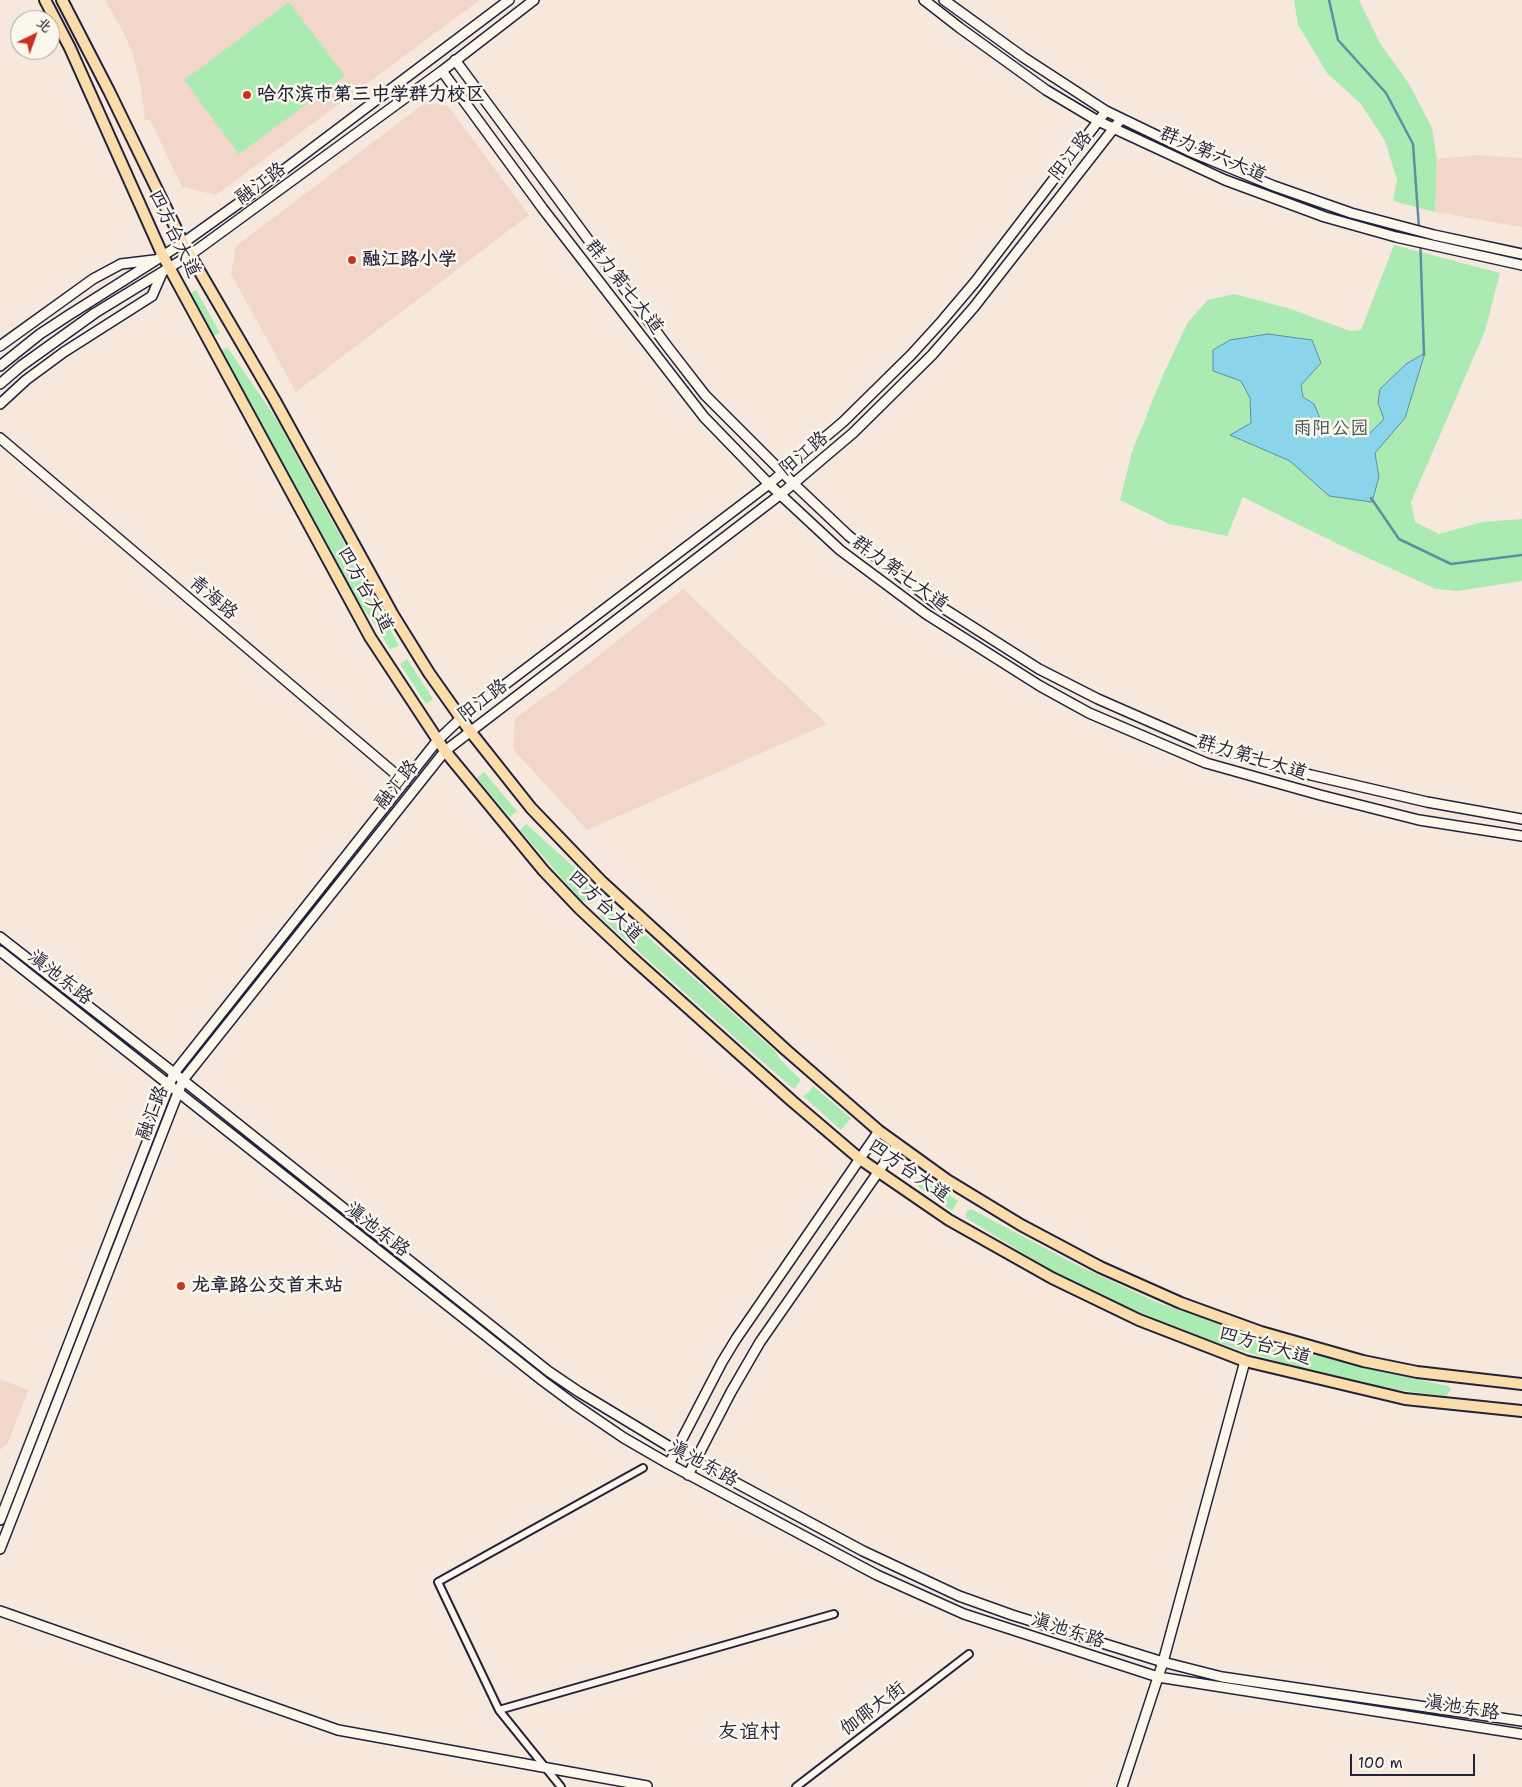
<!DOCTYPE html>
<meta charset="utf-8">
<style>
body{margin:0}
#map{position:relative;width:1522px;height:1787px;overflow:hidden;background:#f7e8dd;font-family:"Shantell Sans","LXGW WenKai TC",sans-serif}
canvas{display:block}
.north{position:absolute;left:10px;top:10px;width:50px;height:50px;box-sizing:border-box;background:#fbf7ec;border:1px solid #a4a2a5;border-radius:50%;rotate:42deg;font-size:14px;font-weight:700;line-height:20px;text-align:center;color:#22223b}
.north::after{content:'';display:block;margin:auto;width:18px;height:22px;background:#c8321e;clip-path:polygon(50% 0,100% 100%,50% 72%,0 100%)}
.scale{position:absolute;left:1350px;top:1754px;width:125px;height:22px;box-sizing:border-box;border:2px solid #22223b;border-top:0;padding-left:6px;font-size:15px;line-height:18px;white-space:nowrap;color:#22223b;-webkit-text-stroke:4px #fbf7ec;paint-order:stroke}
</style>
<div id="map">
<canvas width="1522" height="1787"></canvas>
<div class="north">北</div>
<div class="scale">100 m</div>
</div>
<script>
const c = document.querySelector('canvas').getContext('2d');
c.lineJoin = 'round';
function fill(path, color) { c.fillStyle = color; c.fill(path, 'evenodd'); }
const poly = rows => new Path2D(rows.map(r => 'M' + r).join(''));
function stroke(path, color, width, dash) { c.strokeStyle = color; c.lineWidth = width; c.lineCap = dash ? 'butt' : 'round'; c.setLineDash(dash || []); c.stroke(path); }
function drawText(font, color, halo, rows, align = 'center') {
  c.font = font + ' "Shantell Sans","LXGW WenKai TC",sans-serif'; c.lineWidth = 5; c.setLineDash([]); c.textBaseline = 'middle'; c.strokeStyle = halo; c.fillStyle = color; for (const [text, x, y, turn = 0] of rows) {
    c.save(); c.translate(x, y); c.rotate((+turn || 0) * Math.PI / 180); c.textAlign = isNaN(turn) ? turn : align; if (halo) c.strokeText(text, 0, 0); c.fillText(text, 0, 0); c.restore();
  }
}
fill(poly([
 [105,0,480,0,216,195,182,187,150,120,145,120,141,88,134,58,125,35],
 [426,102,448,106,529,215,296,392,231,274,236,246],
 [1477,155,1522,158,1522,227,1435,212,1437,159],
 [683,589,827,724,587,830,513,749,515,718,556,689],
 [0,1379,28,1390,8,1443,0,1450]
]), '#f2d6ca');
fill(poly([
 [1294,0,1359,0,1380,43,1409,84,1432,128,1437,159,1435,212,1393,201,1397,180,1385,141,1360,103,1327,73,1298,25],
 [289,2,345,76,239,154,184,80],
 [1394,245,1500,273,1485,331,1411,502,1415,522,1439,534,1482,522,1522,519,1522,581,1458,591,1436,589,1348,549,1243,497,1227,536,1169,524,1120,500,1132,452,1162,377,1188,322,1208,300,1234,294,1288,308,1350,331,1361,330],
 [196,290,220,333,212,336,190,294],
 [228,348,277,420,371,592,399,646,390,649,372,620,354,596,340,572,248,405,222,350],
 [407,659,433,699,426,704,400,664],
 [484,772,517,811,510,817,477,778],
 [526,824,593,884,598,892,596,900,590,904,581,900,520,830],
 [611,904,775,1051,779,1058,801,1080,794,1089,741,1043,599,916],
 [813,1086,851,1118,841,1130,803,1096,809,1092],
 [922,1175,958,1201,952,1211,916,1185],
 [971,1209,1073,1263,1156,1302,1266,1340,1366,1368,1448,1386,1451,1389,1446,1396,1373,1387,1307,1371,1187,1333,1098,1294,1046,1267,966,1218,966,1212]
]), '#abebb3');
const water = poly([
 [1268,334,1312,340,1321,363,1301,385,1303,397,1314,404,1322,423,1336,433,1367,436,1384,419,1378,403,1380,389,1406,364,1425,353,1405,418,1375,453,1379,477,1372,502,1329,496,1290,461,1230,435,1251,423,1250,398,1241,381,1213,371,1213,350,1230,340,1268,334]
]);
fill(water, '#8ad5ea');
stroke(water, '#608da4', 1);
stroke(poly([
 [1329,0,1338,40,1386,93,1413,144,1419,228],
 [1420,234,1424,355],
 [1371,498,1399,539,1451,564,1522,555]
]), '#608da4', 2.5);
const street = poly([
 [499,1710,834,1614],
 [561,1787,499,1710,438,1582,643,1468],
 [796,1787,969,1654]
]);
const secondary = poly([
 [924,0,960,28,1046,90,1098,121,1225,180,1325,217,1396,237,1522,265],
 [944,0,1023,57,1106,111,1189,151,1274,186,1351,213,1434,235,1522,254],
 [455,60,667,346,705,395,794,484,849,536,935,603,1039,669,1098,699,1203,745,1311,775,1427,802,1522,819],
 [442,71,543,209,704,417,769,484,840,550,926,614,1040,686,1089,713,1206,763,1320,795,1419,820,1522,836],
 [0,346,93,279,121,264,154,260],
 [0,366,40,334,69,315,183,243,253,193,509,0],
 [0,384,21,366,95,313,190,255,442,71,534,0],
 [0,404,26,380,64,352,152,296,162,273],
 [0,438,405,782],
 [0,937,174,1073,548,1371,579,1392,675,1450,863,1551,959,1596,1012,1615,1163,1662,1222,1677,1522,1721],
 [0,951,543,1381,574,1404,624,1438,669,1464,877,1575,964,1614,1158,1677,1522,1734],
 [669,1464,722,1362,736,1339,879,1131],
 [688,1475,731,1392,760,1342,897,1145],
 [0,1520,174,1073,437,741,461,718,769,484,843,422,911,355,942,321,975,282,1106,111],
 [0,1549,183,1080,445,751,781,494,853,433,932,355,974,307,1121,119],
 [0,1611,338,1730,647,1786],
 [1122,1787,1163,1662,1245,1361]
]);
const primary = poly([
 [45,0,70,48,163,256,370,637,445,751,543,870,579,908,629,955,792,1101,860,1159,949,1220,1052,1278,1139,1320,1245,1361,1405,1399,1522,1411],
 [62,0,109,91,183,243,274,399,393,615,429,673,470,731,531,808,602,882,786,1050,879,1131,947,1180,1021,1225,1100,1267,1181,1303,1261,1332,1363,1361,1417,1372,1522,1384]
]);
stroke(street, '#22223b', 10);
stroke(secondary, '#22223b', 12);
stroke(primary, '#22223b', 14);
stroke(street, '#fbf7ec', 6);
stroke(secondary, '#fbf7ec', 9);
stroke(primary, '#faddab', 10);
for (const [x, y, r, color] of [
 [247,95,5,"#c8321e"],
 [352,260,5,"#c8321e"],
 [181,1286,5,"#c8321e"]
]) { const dot = new Path2D(); dot.arc(x, y, r, 0, 2 * Math.PI); c.fillStyle = color; c.fill(dot); stroke(dot, '#fbf7ec', 2); }
drawText('bold 19px', '#22223b', '#fbf7ec', [
 ["哈尔滨市第三中学群力校区",257,95],
 ["融江路小学",362,260],
 ["龙章路公交首末站",191,1286]
], 'left');
drawText('19px', '#22223b', '#fbf7ec', [
 ["群力第六大道",1213,155,23],
 ["阳江路",1071,156,-52],
 ["融江路",261,184,-36],
 ["四方台大道",174,234,64],
 ["群力第七大道",624,287,52],
 ["阳江路",804,454,-40],
 ["群力第七大道",900,574,36],
 ["四方台大道",365,590,61],
 ["青海路",213,598,40],
 ["阳江路",483,701,-37],
 ["群力第七大道",1252,758,17],
 ["融汇路",397,785,-51],
 ["四方台大道",605,907,44],
 ["滇池东路",60,978,38],
 ["融汇路",153,1113,-69],
 ["四方台大道",909,1171,35],
 ["滇池东路",377,1230,38],
 ["四方台大道",1265,1346,16],
 ["滇池东路",703,1464,29],
 ["滇池东路",1068,1631,18],
 ["滇池东路",1462,1708,9],
 ["伽倻大街",873,1709,-37]
]);
drawText('19px', '#445459', '#fbf7ec', [
 ["雨阳公园",1331,429]
]);
drawText('21px', '#22223b', '#fbf7ec', [
 ["友谊村",749,1733]
]);
</script>
